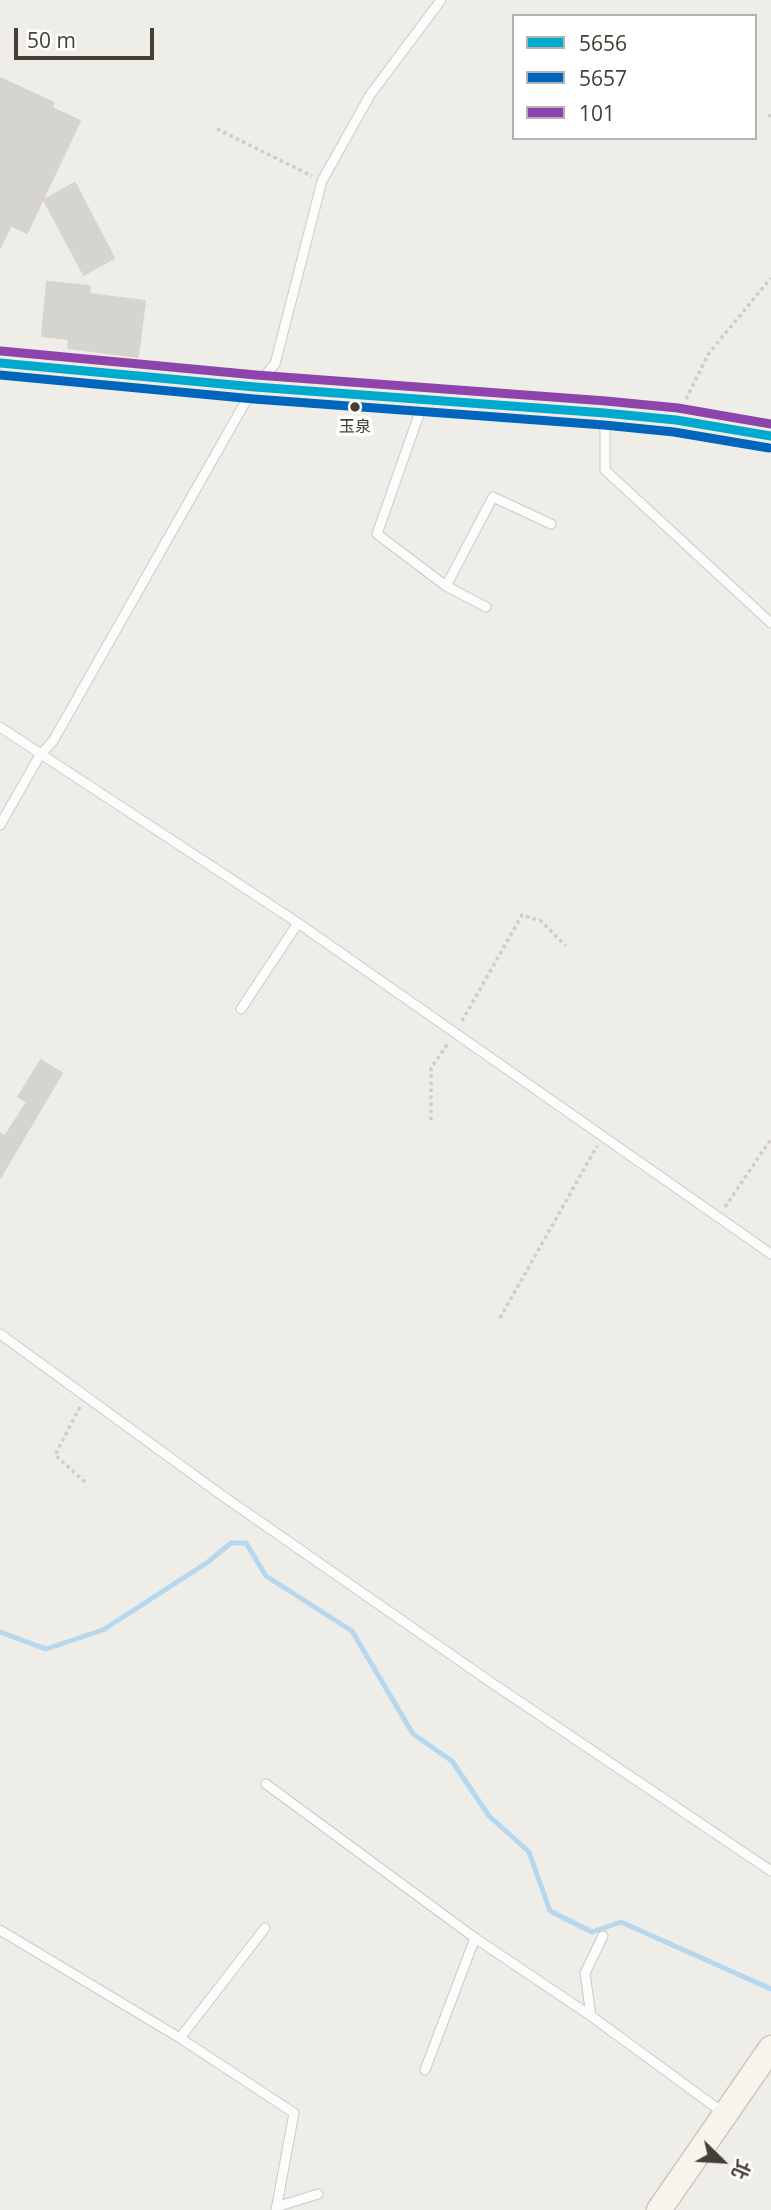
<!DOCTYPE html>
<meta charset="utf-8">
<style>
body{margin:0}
#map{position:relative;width:771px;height:2210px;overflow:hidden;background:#eeede8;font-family:"Open Sans","Noto Sans TC",sans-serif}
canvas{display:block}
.legend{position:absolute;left:512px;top:14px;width:245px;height:126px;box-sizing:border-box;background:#fff;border:2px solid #b4b2ae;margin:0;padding:9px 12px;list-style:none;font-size:21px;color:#443e34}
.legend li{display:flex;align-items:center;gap:14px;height:35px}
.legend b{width:35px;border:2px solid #b4b2ae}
.north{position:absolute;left:687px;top:2126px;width:70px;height:70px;-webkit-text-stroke:5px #fff;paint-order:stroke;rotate:114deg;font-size:19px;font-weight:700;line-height:28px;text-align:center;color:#443e34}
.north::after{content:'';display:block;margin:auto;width:24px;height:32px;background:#443e34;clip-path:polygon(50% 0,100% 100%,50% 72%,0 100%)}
.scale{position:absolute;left:14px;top:28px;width:140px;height:32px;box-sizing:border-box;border:4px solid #443e34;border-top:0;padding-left:9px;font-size:21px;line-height:24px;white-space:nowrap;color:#443e34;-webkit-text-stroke:5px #fff;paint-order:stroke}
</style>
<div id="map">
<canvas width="771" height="2210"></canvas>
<ul class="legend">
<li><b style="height:9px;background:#00a9ce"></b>5656</li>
<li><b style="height:9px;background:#0065bd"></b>5657</li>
<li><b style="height:9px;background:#8e44ad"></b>101</li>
</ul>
<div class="north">北</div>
<div class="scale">50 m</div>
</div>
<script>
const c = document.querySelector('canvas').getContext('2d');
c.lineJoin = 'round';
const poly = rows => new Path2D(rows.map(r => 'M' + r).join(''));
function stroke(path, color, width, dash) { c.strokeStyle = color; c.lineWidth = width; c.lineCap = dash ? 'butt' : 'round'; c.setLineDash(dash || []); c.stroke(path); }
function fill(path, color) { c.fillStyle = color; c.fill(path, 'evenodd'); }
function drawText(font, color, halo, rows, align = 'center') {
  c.font = font + ' "Open Sans","Noto Sans TC",sans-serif'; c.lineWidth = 7; c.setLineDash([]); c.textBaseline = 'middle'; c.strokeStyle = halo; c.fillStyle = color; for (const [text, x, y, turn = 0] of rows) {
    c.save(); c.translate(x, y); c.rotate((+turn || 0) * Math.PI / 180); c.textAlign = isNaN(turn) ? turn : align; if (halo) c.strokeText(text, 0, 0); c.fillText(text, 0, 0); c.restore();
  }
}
stroke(poly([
 [0,1632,46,1649,103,1630,208,1562,231,1543,246,1543,266,1576,352,1631,413,1734,452,1761,489,1816,529,1852,550,1911,592,1932,621,1922,771,1989]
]), '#b6d8ee', 5);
const building = poly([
 [0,78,54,103,52,108,80,121,27,233,11,225,0,248,0,78],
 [75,183,114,258,84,275,44,200,75,183],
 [47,282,90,286,89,294,145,301,138,357,68,348,69,339,42,336,47,282],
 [41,1060,62,1073,0,1178,0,1133,5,1136,27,1102,18,1097,41,1060]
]);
fill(building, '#d6d4cf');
stroke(building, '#d7d4cd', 2);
const lane = poly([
 [260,381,275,364,322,181,370,95,441,0],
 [423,403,377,534,446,586,486,607],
 [605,418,605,470,771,623],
 [446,586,493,497,551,524],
 [0,727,298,923,771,1254],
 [0,825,40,755,53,741,251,392],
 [241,1009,298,923],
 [0,1334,220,1494,489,1681,771,1871],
 [266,1784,475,1938,591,2016,725,2114],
 [0,1930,180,2038,294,2113,276,2210],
 [591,2016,585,1973,603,1936],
 [180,2038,265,1928],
 [425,2070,475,1938],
 [276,2207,318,2194]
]);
const secondary = poly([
 [659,2210,771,2048]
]);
const primary = poly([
 [0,363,255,387,605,413,676,420,771,436]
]);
stroke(lane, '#cccac5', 11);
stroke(secondary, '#cecabf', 27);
stroke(primary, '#d1c9b5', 31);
stroke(poly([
 [768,115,771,116],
 [217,129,312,176],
 [686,399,709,353,771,278],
 [462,1021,522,915,541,921,566,946],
 [431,1120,431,1068,449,1042],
 [725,1207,771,1139],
 [500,1318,597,1146],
 [80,1407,55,1455,86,1483]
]), '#d0cdc9', 3.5, [3.5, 3.5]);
stroke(lane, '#fcfcfc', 9);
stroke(secondary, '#f6f4ed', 24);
stroke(primary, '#f1ece2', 28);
stroke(poly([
 [0,363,255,387,605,413,676,420,771,436]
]), '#00a9ce', 9);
stroke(poly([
 [0,375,254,399,604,425,674,432,769,448]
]), '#0065bd', 9);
stroke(poly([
 [1,351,256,375,606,401,678,408,771,424]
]), '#8e44ad', 9);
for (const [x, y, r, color] of [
 [355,407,6,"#443e34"]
]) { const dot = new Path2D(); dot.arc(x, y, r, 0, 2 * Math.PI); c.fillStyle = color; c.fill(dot); stroke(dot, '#fff', 2.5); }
drawText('16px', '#443e34', '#fff', [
 ["玉泉",355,427]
]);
</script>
